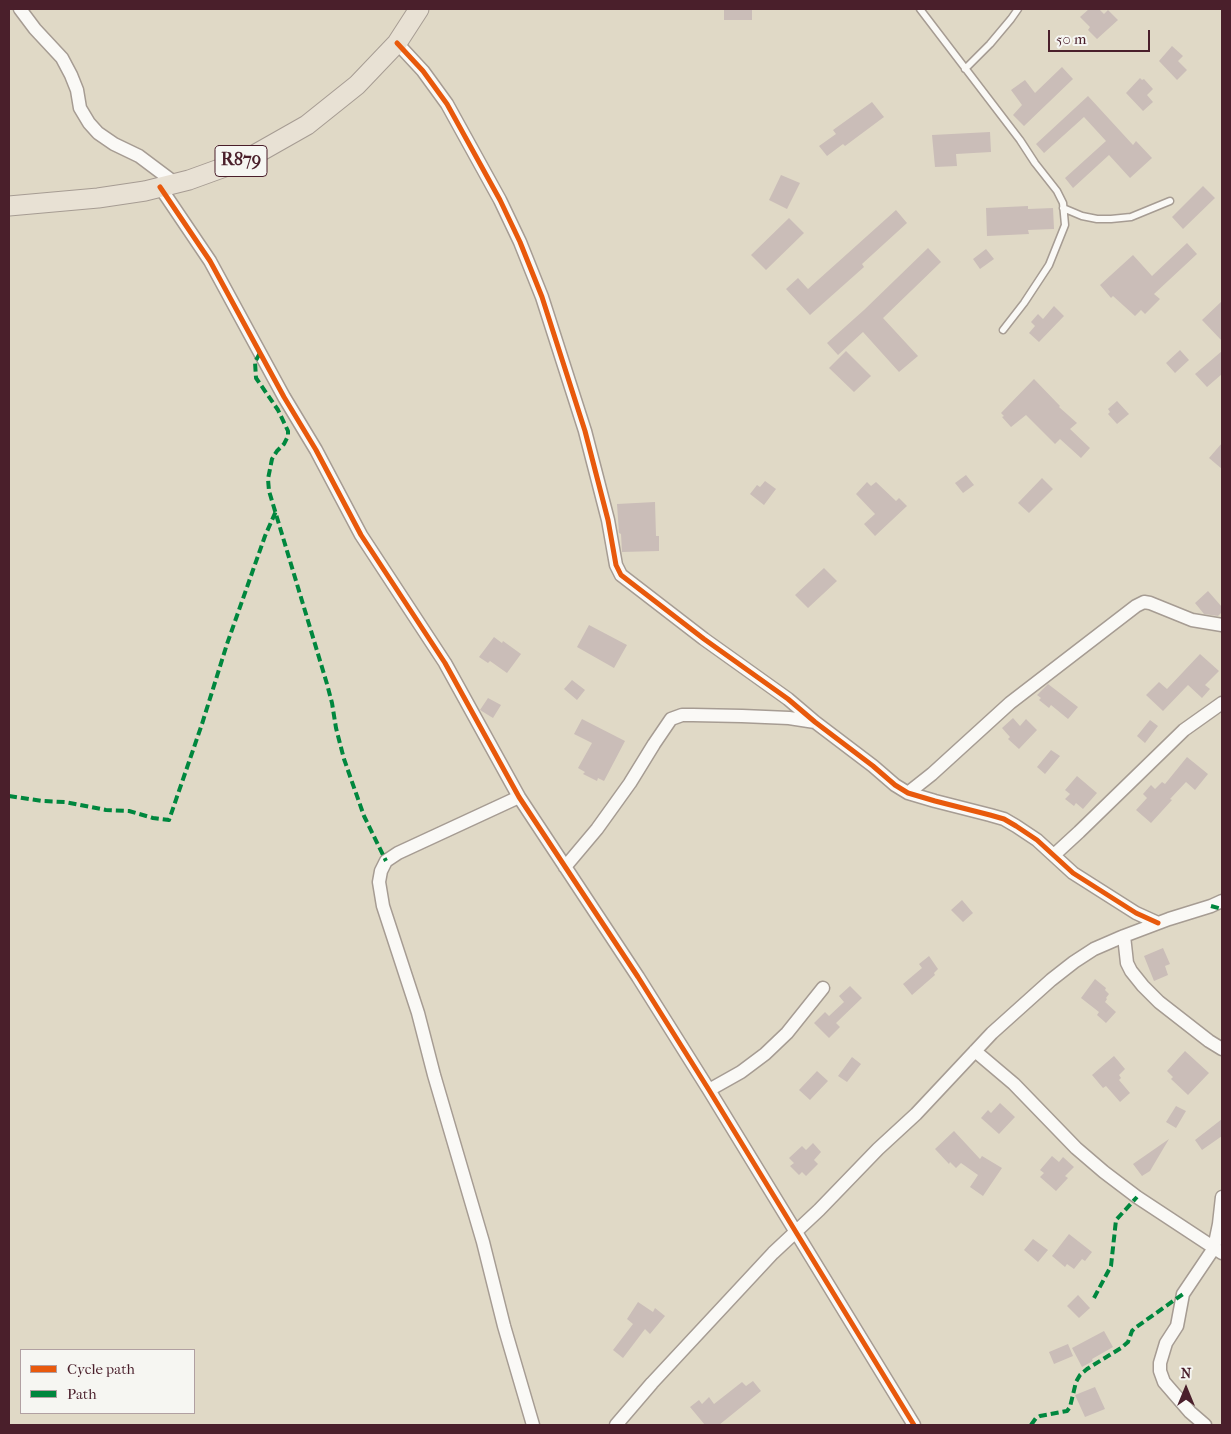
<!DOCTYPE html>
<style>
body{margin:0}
#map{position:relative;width:1231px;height:1434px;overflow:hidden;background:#e0d9c6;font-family:"IM FELL French Canon",serif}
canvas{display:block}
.frame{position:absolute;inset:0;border:10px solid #4a1f2b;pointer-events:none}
.legend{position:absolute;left:20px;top:1349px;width:175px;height:65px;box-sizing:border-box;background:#f6f6f2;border:1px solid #b1a0a2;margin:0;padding:6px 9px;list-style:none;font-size:15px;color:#4a1f2b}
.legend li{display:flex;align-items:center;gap:10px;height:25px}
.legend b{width:25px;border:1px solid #b1a0a2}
.north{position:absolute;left:1161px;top:1364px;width:50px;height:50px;-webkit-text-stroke:4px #f6f6f2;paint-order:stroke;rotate:0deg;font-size:14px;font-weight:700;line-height:20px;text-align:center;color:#4a1f2b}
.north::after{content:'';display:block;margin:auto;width:18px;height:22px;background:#4a1f2b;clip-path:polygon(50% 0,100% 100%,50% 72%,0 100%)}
.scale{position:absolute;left:1048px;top:30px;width:102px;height:22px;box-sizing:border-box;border:2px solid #4a1f2b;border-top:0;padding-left:6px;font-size:15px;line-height:18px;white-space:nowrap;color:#4a1f2b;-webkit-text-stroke:4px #f6f6f2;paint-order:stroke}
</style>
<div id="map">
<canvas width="1231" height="1434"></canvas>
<div class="frame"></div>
<ul class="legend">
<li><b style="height:6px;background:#e8590c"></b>Cycle path</li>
<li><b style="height:6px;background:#00873e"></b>Path</li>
</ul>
<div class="north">N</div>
<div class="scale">50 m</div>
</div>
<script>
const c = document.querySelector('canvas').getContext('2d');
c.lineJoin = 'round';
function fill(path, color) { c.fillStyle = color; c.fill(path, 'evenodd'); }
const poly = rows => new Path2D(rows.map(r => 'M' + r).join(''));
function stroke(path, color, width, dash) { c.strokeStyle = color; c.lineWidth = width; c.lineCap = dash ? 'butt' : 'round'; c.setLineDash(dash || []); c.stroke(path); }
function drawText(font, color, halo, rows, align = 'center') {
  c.font = font + ' "IM FELL French Canon",serif'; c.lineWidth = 4; c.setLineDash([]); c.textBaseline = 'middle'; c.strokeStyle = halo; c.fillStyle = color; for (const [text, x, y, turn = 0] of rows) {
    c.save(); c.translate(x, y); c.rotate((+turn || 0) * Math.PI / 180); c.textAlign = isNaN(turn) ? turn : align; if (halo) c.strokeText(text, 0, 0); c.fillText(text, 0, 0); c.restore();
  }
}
fill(poly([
 [724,9,752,9,752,20,724,20],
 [1089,9,1099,9,1104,14,1108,10,1118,20,1097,39,1088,30,1090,27,1080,17],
 [1172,46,1183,56,1178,61,1187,70,1177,80,1159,61],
 [1062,67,1073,79,1024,126,1013,115,1022,105,1011,90,1025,80,1035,93],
 [1140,78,1142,80,1144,79,1153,89,1147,95,1153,102,1143,111,1126,93],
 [1088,96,1133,145,1136,141,1152,158,1130,178,1109,155,1073,188,1065,178,1106,141,1084,117,1044,153,1036,144],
 [872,102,884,117,845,146,843,144,827,156,819,146,836,134,833,130],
 [990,132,991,152,956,154,957,166,935,167,932,135],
 [781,175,800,183,787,209,769,200],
 [1203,186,1215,198,1183,229,1172,217],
 [1028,206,1028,209,1053,208,1054,229,1028,230,1029,234,987,236,986,208],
 [896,210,907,223,862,264,864,267,810,315,786,289,798,278,808,289],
 [789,218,804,233,766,270,751,255],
 [1187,243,1197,254,1154,294,1160,299,1145,314,1141,310,1135,316,1113,296,1111,298,1100,285,1133,255,1152,276],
 [928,248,941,262,883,318,918,356,899,372,863,332,838,355,827,343,864,310],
 [986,249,994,259,980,269,973,259],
 [1222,301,1222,341,1202,320],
 [1054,306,1064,316,1039,342,1029,333,1035,326,1031,322,1038,314,1043,319],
 [1180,350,1189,360,1175,373,1166,363],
 [846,351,871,376,854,392,829,368],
 [1222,351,1222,374,1207,387,1195,374],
 [1034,379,1060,406,1059,407,1077,423,1070,429,1090,448,1081,458,1060,439,1055,444,1026,415,1011,427,1002,417,1004,416,1001,413],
 [1117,401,1129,414,1117,424,1108,414,1110,412,1108,409],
 [1222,443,1222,469,1209,458],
 [966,475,974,485,963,493,955,483],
 [1042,478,1053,489,1029,513,1018,503],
 [765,481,776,489,764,505,750,494,757,485,760,487],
 [867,482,871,486,876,482,896,501,899,498,907,506,875,536,864,524,875,514,856,494],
 [655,502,656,536,659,536,659,551,622,552,621,534,619,533,617,504],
 [824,568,837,581,808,608,795,595],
 [1208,591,1222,607,1222,612,1218,616,1204,614,1195,603],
 [589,625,627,645,614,668,577,647],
 [494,637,502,643,503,641,521,654,507,673,490,661,488,663,479,657],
 [1200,654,1219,671,1205,685,1210,689,1202,698,1188,685,1163,711,1146,695,1159,682,1167,689],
 [572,680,585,690,577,700,564,689],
 [1048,684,1078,707,1068,719,1051,705,1049,708,1039,700,1041,698,1037,695],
 [488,698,501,705,493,718,480,710],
 [1013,718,1020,726,1026,719,1037,730,1019,749,1008,739,1010,737,1002,728],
 [582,719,625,741,604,781,598,778,597,781,583,774,585,772,578,768,592,743,574,734],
 [1150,720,1158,726,1145,743,1137,736],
 [1051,750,1060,756,1045,774,1037,767],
 [1187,757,1208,774,1195,790,1186,782,1170,799,1172,800,1151,823,1136,810,1147,798,1143,794,1151,785,1155,789,1162,782,1165,784],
 [1077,776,1097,793,1083,809,1076,803,1074,806,1065,799,1070,794,1065,790],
 [962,900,973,913,963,922,951,910],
 [1163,948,1170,964,1165,966,1168,975,1154,981,1144,956],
 [929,956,938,969,934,973,935,975,912,995,903,984,922,968,919,964],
 [1095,979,1106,988,1105,990,1109,994,1106,998,1107,999,1105,1002,1116,1012,1106,1023,1097,1015,1099,1012,1081,998],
 [850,986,862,998,836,1023,840,1027,829,1038,814,1023,825,1012,829,1016,844,1002,839,996],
 [1185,1051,1209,1073,1188,1095,1171,1079,1173,1077,1167,1071],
 [1114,1056,1125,1069,1119,1075,1121,1078,1119,1080,1130,1093,1120,1102,1106,1086,1103,1088,1092,1075],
 [852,1057,861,1064,847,1082,838,1076],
 [817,1071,828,1081,810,1100,799,1090],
 [1000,1103,1015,1117,999,1134,981,1118,988,1110,991,1113],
 [1176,1106,1186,1111,1176,1128,1166,1122],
 [1222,1119,1222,1136,1202,1150,1195,1140],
 [954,1131,980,1159,982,1156,1002,1168,983,1196,970,1187,978,1175,961,1163,956,1168,950,1162,949,1164,935,1149],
 [1169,1139,1150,1171,1142,1176,1133,1164],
 [813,1143,821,1152,814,1160,818,1164,806,1176,802,1172,799,1175,790,1166,794,1163,789,1158,802,1146,806,1150],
 [1052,1156,1059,1162,1063,1157,1074,1167,1065,1176,1068,1178,1056,1191,1040,1177,1044,1173,1040,1170],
 [1069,1234,1092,1252,1085,1261,1082,1259,1074,1269,1067,1264,1065,1267,1052,1256],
 [1033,1239,1048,1250,1038,1262,1024,1250],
 [1078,1295,1090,1308,1079,1318,1067,1306],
 [638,1302,653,1312,655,1308,665,1316,650,1334,645,1329,623,1358,613,1350,633,1324,627,1319],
 [1104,1331,1113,1347,1092,1359,1093,1361,1082,1367,1072,1348],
 [1068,1344,1073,1356,1054,1364,1049,1352],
 [753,1381,761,1391,719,1425,705,1425,690,1407,699,1400,702,1404,709,1397,714,1404,742,1382,746,1386],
 [1095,1387,1105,1409,1085,1417,1075,1395]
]), '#cabdb8');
const lane = poly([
 [920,9,1020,140,1035,163,1057,191,1063,203,1065,225,1049,265,1024,303,1003,330],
 [965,69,990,44,1011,19,1018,9],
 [1063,208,1082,216,1097,219,1111,219,1131,217,1170,201]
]);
const street = poly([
 [20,9,35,29,62,58,71,75,77,90,80,108,89,123,98,133,114,144,139,156,175,183],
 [397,43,423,71,447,104,500,200,520,242,542,297,585,431,608,520,616,565,621,575,704,639,788,699,815,722,873,766,895,785,908,793,935,801,990,815,1004,819,1016,826,1037,840,1073,873,1136,913,1158,923],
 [160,187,210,261,284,397,316,450,361,535,445,663,519,797,638,977,709,1090,914,1425],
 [908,793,932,774,1010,703,1136,606,1144,602,1150,603,1192,620,1222,625],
 [519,797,398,853,386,861,381,871,379,882,383,906,418,1013,434,1075,483,1242,504,1326,533,1425],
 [1054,855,1079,832,1184,730,1222,703],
 [565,867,597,829,630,783,654,744,671,719,682,715,693,715,742,716,789,718,815,722],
 [1124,936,1127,963,1131,971,1143,986,1159,1002,1209,1041,1222,1049],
 [975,1051,1014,1084,1076,1148,1104,1172,1137,1197,1222,1253],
 [709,1090,741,1072,765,1054,787,1033,823,988],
 [616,1425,652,1383,773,1253,819,1210,878,1149,916,1114,992,1033,1051,980,1074,962,1094,949,1124,936,1169,919,1211,906,1222,901],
 [1205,1425,1190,1412,1164,1382,1160,1371,1160,1363,1166,1343,1177,1326,1183,1294,1214,1248,1219,1224,1222,1197]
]);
const primary = poly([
 [9,206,98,198,145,191,189,180,247,159,307,125,357,85,397,43,419,9]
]);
stroke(lane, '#a69c93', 9);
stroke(street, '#a69c93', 15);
stroke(primary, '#a69c93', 21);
stroke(lane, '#faf9f6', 6);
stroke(street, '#faf9f6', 12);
stroke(primary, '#e8e1d4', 19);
stroke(poly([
 [260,353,255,362,256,378,278,410,288,431,288,436,284,444,277,451,272,459,268,479,269,491,327,684,332,703,336,728,344,759,364,816,386,861],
 [9,796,42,801,65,802,106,810,129,811,153,818,169,820,202,724,227,644,265,536,276,511],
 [1211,906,1222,909],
 [1094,1298,1111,1266,1116,1220,1137,1197],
 [1031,1425,1036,1418,1040,1416,1067,1411,1070,1407,1076,1382,1080,1375,1087,1369,1121,1348,1128,1342,1132,1331,1135,1328,1183,1294]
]), '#00873e', 4, [8, 4]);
stroke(poly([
 [397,43,423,71,447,104,500,200,520,242,542,297,585,431,608,520,616,565,621,575,704,639,788,699,815,722,873,766,895,785,908,793,935,801,990,815,1004,819,1016,826,1037,840,1073,873,1136,913,1158,923],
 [160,187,210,261,284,397,316,450,361,535,445,663,519,797,638,977,709,1090,914,1425]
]), '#e8590c', 5);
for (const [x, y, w] of [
 [241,161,52]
]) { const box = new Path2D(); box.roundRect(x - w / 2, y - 15.5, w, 31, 4); c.fillStyle = '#f6f6f2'; c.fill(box); stroke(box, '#4a1f2b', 1); }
drawText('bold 18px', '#4a1f2b', null, [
 ["R879",241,161]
]);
</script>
